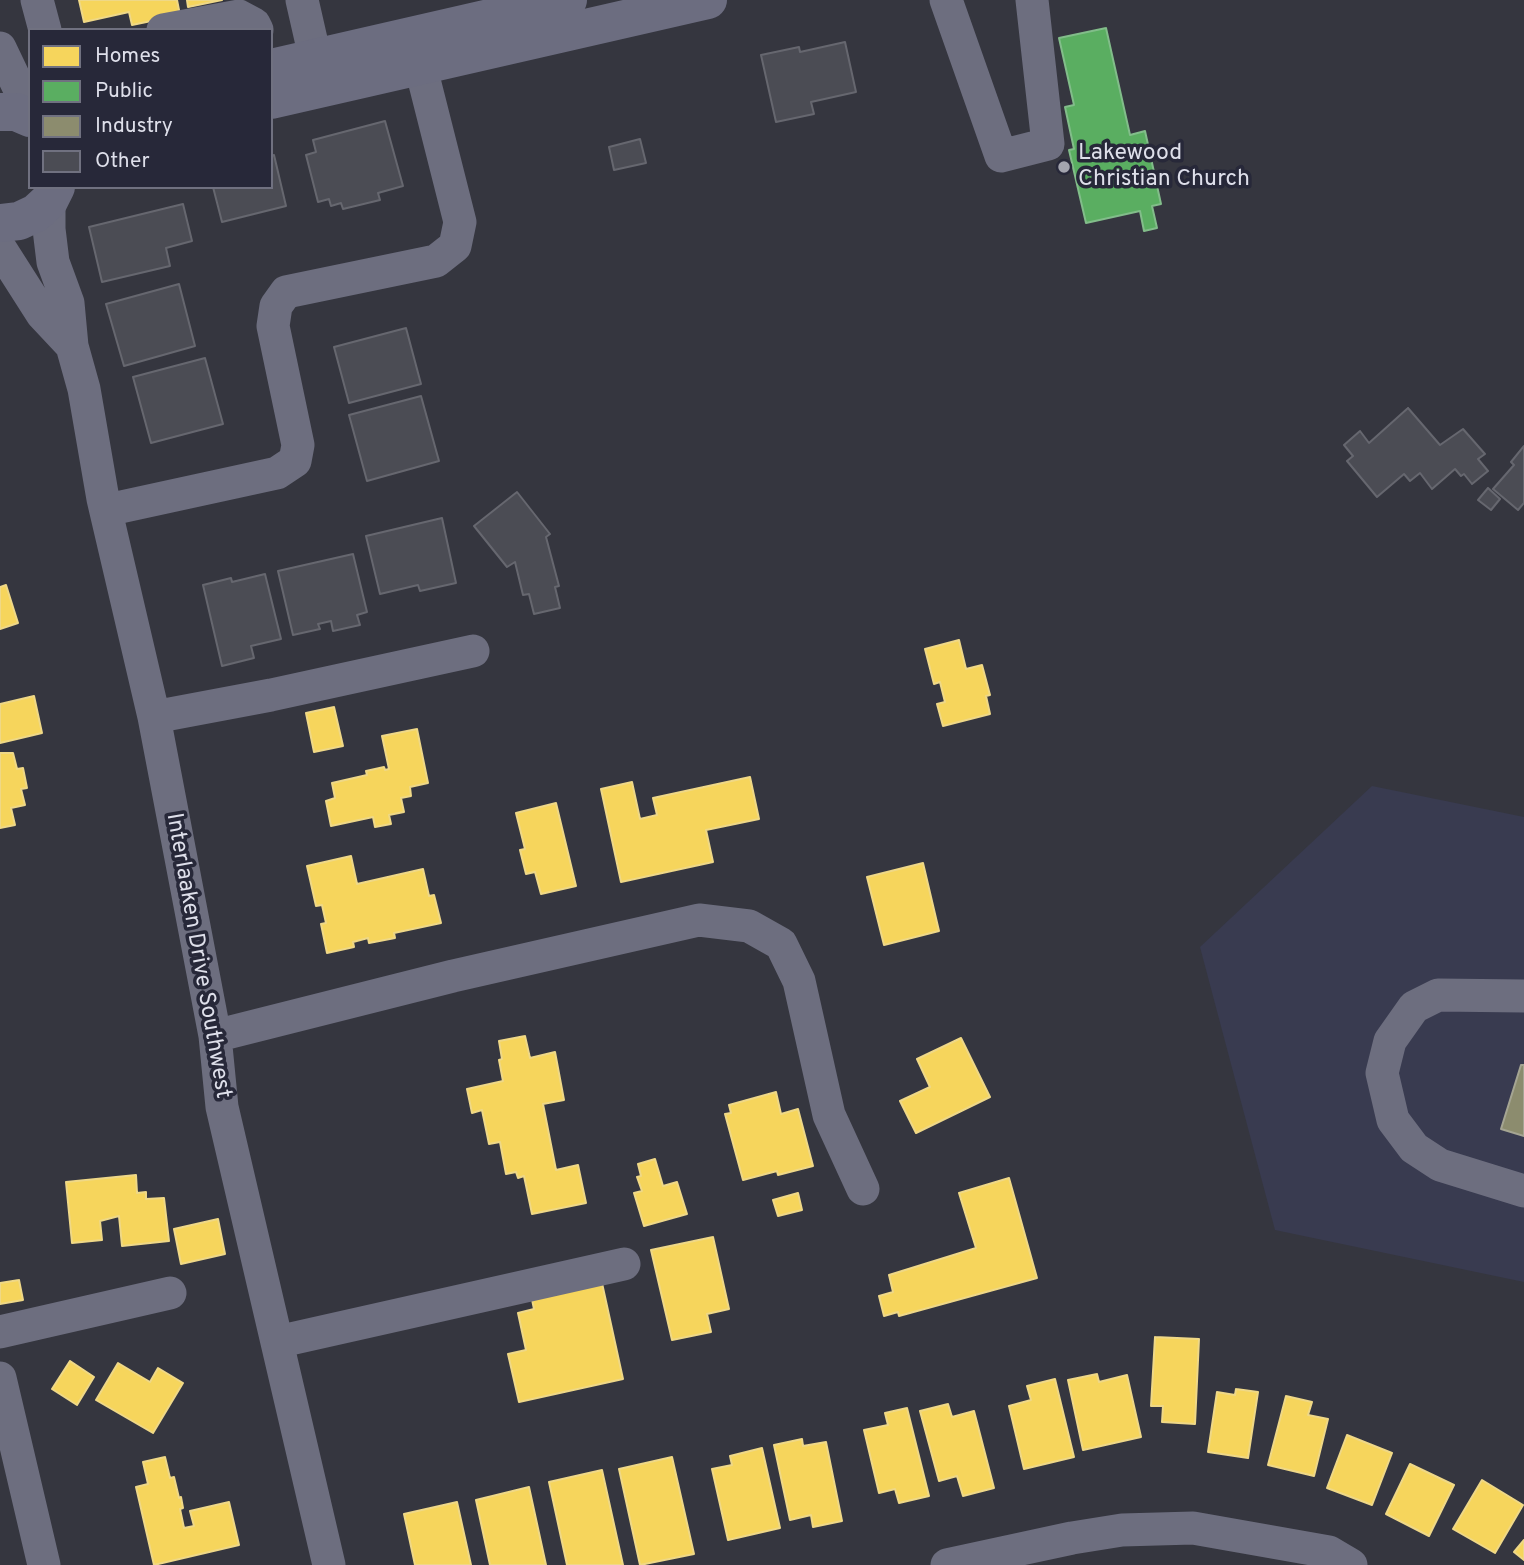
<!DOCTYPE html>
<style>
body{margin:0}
#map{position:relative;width:1524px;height:1565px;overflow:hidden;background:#35363f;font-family:Overpass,sans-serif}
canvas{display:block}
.legend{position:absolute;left:28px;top:28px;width:245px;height:161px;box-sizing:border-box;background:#272839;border:2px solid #707180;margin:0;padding:9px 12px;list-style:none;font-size:21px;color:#dedfea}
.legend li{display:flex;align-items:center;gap:14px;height:35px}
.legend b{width:35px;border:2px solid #707180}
</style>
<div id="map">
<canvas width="1524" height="1565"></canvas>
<ul class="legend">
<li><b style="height:19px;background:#f6d55c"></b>Homes</li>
<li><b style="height:19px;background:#5aae61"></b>Public</li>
<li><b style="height:19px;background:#8c8c6e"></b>Industry</li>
<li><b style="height:19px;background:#4b4c54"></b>Other</li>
</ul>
</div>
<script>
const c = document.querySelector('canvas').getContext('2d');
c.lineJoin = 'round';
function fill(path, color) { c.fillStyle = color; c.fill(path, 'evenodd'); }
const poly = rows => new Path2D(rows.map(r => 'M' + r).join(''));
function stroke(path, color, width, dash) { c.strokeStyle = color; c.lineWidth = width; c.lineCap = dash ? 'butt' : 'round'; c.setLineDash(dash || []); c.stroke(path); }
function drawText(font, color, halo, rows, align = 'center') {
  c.font = font + ' Overpass,sans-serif'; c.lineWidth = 7; c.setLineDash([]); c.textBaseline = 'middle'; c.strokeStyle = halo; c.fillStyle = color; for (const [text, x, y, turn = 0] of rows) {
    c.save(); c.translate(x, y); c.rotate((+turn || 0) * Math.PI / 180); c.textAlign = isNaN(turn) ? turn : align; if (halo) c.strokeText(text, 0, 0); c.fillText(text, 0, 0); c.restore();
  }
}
fill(poly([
 [1372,786,1524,817,1524,1282,1275,1230,1200,947]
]), '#393b50');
const homes = poly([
 [79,0,177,0,180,15,132,25,129,12,84,22,79,0],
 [187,0,222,0,188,7,187,0],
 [6,585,18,623,0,629,0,587,6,585],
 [959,640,966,669,982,665,990,695,986,696,990,714,943,726,937,704,945,702,940,682,934,684,925,649,959,640],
 [34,696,42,733,0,743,0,704,34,696],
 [334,707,343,746,314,752,306,713,334,707],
 [417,729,428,783,410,787,411,796,401,798,404,812,389,815,391,824,375,827,373,817,331,826,326,801,335,798,332,783,367,775,366,771,384,767,385,770,389,769,382,736,417,729],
 [0,753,13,753,17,769,23,768,27,788,21,789,25,805,11,808,15,825,0,828,0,753],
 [750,777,759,819,706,830,713,862,621,882,601,789,632,782,640,819,657,815,653,798,750,777],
 [556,803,576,886,541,894,535,872,526,874,520,850,525,849,516,813,556,803],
 [351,856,357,884,423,869,429,896,434,895,441,923,394,933,395,938,369,943,368,938,353,942,354,947,327,953,321,924,326,923,322,905,316,906,307,866,351,856],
 [923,863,939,931,884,945,867,877,923,863],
 [525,1036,530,1058,555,1052,564,1100,543,1104,556,1170,578,1165,586,1203,532,1214,524,1176,518,1178,516,1172,506,1174,500,1142,489,1144,482,1110,472,1113,467,1089,503,1081,499,1060,502,1059,499,1041,525,1036],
 [961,1038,990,1097,916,1133,900,1101,930,1087,917,1059,961,1038],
 [776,1092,781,1114,798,1109,813,1166,778,1175,777,1171,743,1180,725,1114,731,1113,729,1105,776,1092],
 [655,1159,663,1186,677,1182,687,1214,644,1226,634,1193,642,1191,637,1177,641,1176,638,1164,655,1159],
 [136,1175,137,1193,146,1192,146,1199,164,1198,169,1241,122,1246,119,1216,100,1221,102,1240,72,1243,66,1182,136,1175],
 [1009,1178,1037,1278,899,1316,898,1312,884,1316,879,1296,893,1292,889,1275,976,1248,959,1193,1009,1178],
 [798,1193,802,1210,778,1216,773,1200,798,1193],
 [218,1219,225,1254,181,1264,174,1229,218,1219],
 [713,1237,729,1309,707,1314,711,1332,672,1340,651,1250,713,1237],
 [600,1274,623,1379,519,1402,508,1354,526,1350,518,1313,534,1309,530,1290,600,1274],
 [19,1280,23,1300,0,1304,0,1283,19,1280],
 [1155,1337,1199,1339,1195,1424,1162,1422,1163,1406,1151,1406,1155,1337],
 [70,1361,94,1377,77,1405,52,1389,70,1361],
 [118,1363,150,1382,158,1368,183,1383,153,1433,96,1400,118,1363],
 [1097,1374,1099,1382,1127,1375,1141,1437,1083,1450,1068,1380,1097,1374],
 [1055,1379,1074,1457,1024,1469,1009,1406,1031,1400,1027,1386,1055,1379],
 [1236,1389,1258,1392,1248,1458,1208,1452,1217,1392,1235,1395,1236,1389],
 [1286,1396,1312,1402,1308,1415,1328,1419,1314,1476,1268,1465,1286,1396],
 [948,1404,952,1417,974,1411,994,1488,963,1496,957,1476,939,1481,920,1411,948,1404],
 [907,1408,929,1496,899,1503,895,1489,879,1493,864,1430,888,1425,885,1413,907,1408],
 [1347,1435,1392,1453,1372,1505,1327,1488,1347,1435],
 [802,1439,803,1446,826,1442,842,1521,813,1527,811,1515,790,1520,774,1445,802,1439],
 [762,1448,780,1528,728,1540,712,1469,732,1465,730,1456,762,1448],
 [165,1457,170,1478,174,1477,179,1498,181,1497,183,1508,180,1509,184,1528,194,1526,190,1511,229,1502,239,1545,154,1565,136,1487,148,1484,143,1462,165,1457],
 [672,1457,694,1554,640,1565,619,1469,672,1457],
 [1410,1464,1454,1485,1429,1536,1386,1514,1410,1464],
 [602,1470,623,1565,567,1565,549,1482,602,1470],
 [1482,1480,1523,1505,1495,1553,1453,1529,1482,1480],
 [529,1487,546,1565,490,1565,476,1500,529,1487],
 [457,1502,471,1565,415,1565,404,1514,457,1502],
 [1524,1540,1524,1560,1514,1552,1524,1540]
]);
fill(homes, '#f6d55c');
stroke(homes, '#efd887', 2);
const public = poly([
 [1106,28,1130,135,1145,131,1161,204,1152,206,1157,228,1144,231,1140,211,1086,223,1069,150,1074,149,1065,107,1074,105,1059,38,1106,28]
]);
fill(public, '#5aae61');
stroke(public, '#82bd8a', 2);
const industry = poly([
 [1521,1065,1524,1065,1524,1136,1501,1129,1521,1065]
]);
fill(industry, '#8c8c6e');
stroke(industry, '#a5a593', 2);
const building = poly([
 [845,42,856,92,811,102,814,114,776,122,761,55,799,47,800,52,845,42],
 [385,121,403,186,378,193,380,200,343,209,341,203,331,206,329,199,318,202,306,155,316,152,313,140,385,121],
 [640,139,646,163,614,170,609,147,640,139],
 [274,155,286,206,222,222,213,187,271,187,271,156,274,155],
 [183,204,192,241,166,248,170,266,102,282,89,227,183,204],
 [179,284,195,346,124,366,106,304,179,284],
 [406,328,421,384,349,403,334,347,406,328],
 [205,358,223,424,151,443,133,377,205,358],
 [421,396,439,461,367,481,349,415,421,396],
 [1408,408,1440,445,1463,429,1485,454,1478,459,1488,471,1472,484,1464,474,1461,476,1455,469,1432,489,1420,473,1410,481,1404,474,1377,497,1347,461,1353,456,1344,445,1360,431,1369,443,1408,408],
 [1524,446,1524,503,1518,510,1493,489,1514,465,1511,462,1524,446],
 [1488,488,1500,499,1491,510,1478,500,1488,488],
 [517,492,550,534,546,537,559,586,555,587,560,608,534,614,529,594,523,595,515,562,507,567,474,526,517,492],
 [442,518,456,583,420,591,418,585,380,594,366,536,442,518],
 [353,554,367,612,357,615,360,625,333,631,331,621,318,624,320,629,293,635,278,571,353,554],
 [265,574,281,639,251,646,254,658,222,666,203,585,231,578,232,582,265,574]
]);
fill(building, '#4b4c54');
stroke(building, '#66676f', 2);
stroke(poly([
 [37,0,45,30],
 [302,0,315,57],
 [946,0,1001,156,1048,144,1032,0],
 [163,30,239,16,254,24,257,30],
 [0,48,30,111],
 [49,201,49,229,53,262,68,303,72,346,84,389,103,499,154,717,215,1036,222,1107,329,1565],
 [0,248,42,314,72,346],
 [107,510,277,473,295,461,298,445,273,326,276,306,286,292,436,261,455,246,460,222,420,64],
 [154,717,271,695,473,651],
 [1524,996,1438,995,1414,1007,1390,1041,1382,1073,1393,1120,1414,1148,1440,1165,1524,1191],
 [215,1036,453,976,699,920,749,926,781,944,799,981,829,1115,863,1189],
 [0,1332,170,1293],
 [277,1342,624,1264],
 [0,1378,44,1565],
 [947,1565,1072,1538,1122,1530,1193,1528,1329,1552,1351,1565]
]), '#6d6e7f', 33);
stroke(poly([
 [271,68,568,0],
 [271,100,708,0],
 [0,112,16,112,30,118],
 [0,223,19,221,36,213,49,201,56,187]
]), '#6c6d80', 38);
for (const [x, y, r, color] of [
 [1064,167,7,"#a3a4ae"]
]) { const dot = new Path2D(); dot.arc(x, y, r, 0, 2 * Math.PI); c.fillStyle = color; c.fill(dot); stroke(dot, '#272839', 2.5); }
drawText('23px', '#dedfea', '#272839', [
 ["Lakewood",1078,154],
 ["Christian Church",1078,180]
], 'left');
drawText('23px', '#dedfea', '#272839', [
 ["Interlaaken Drive Southwest",197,956,80]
]);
</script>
